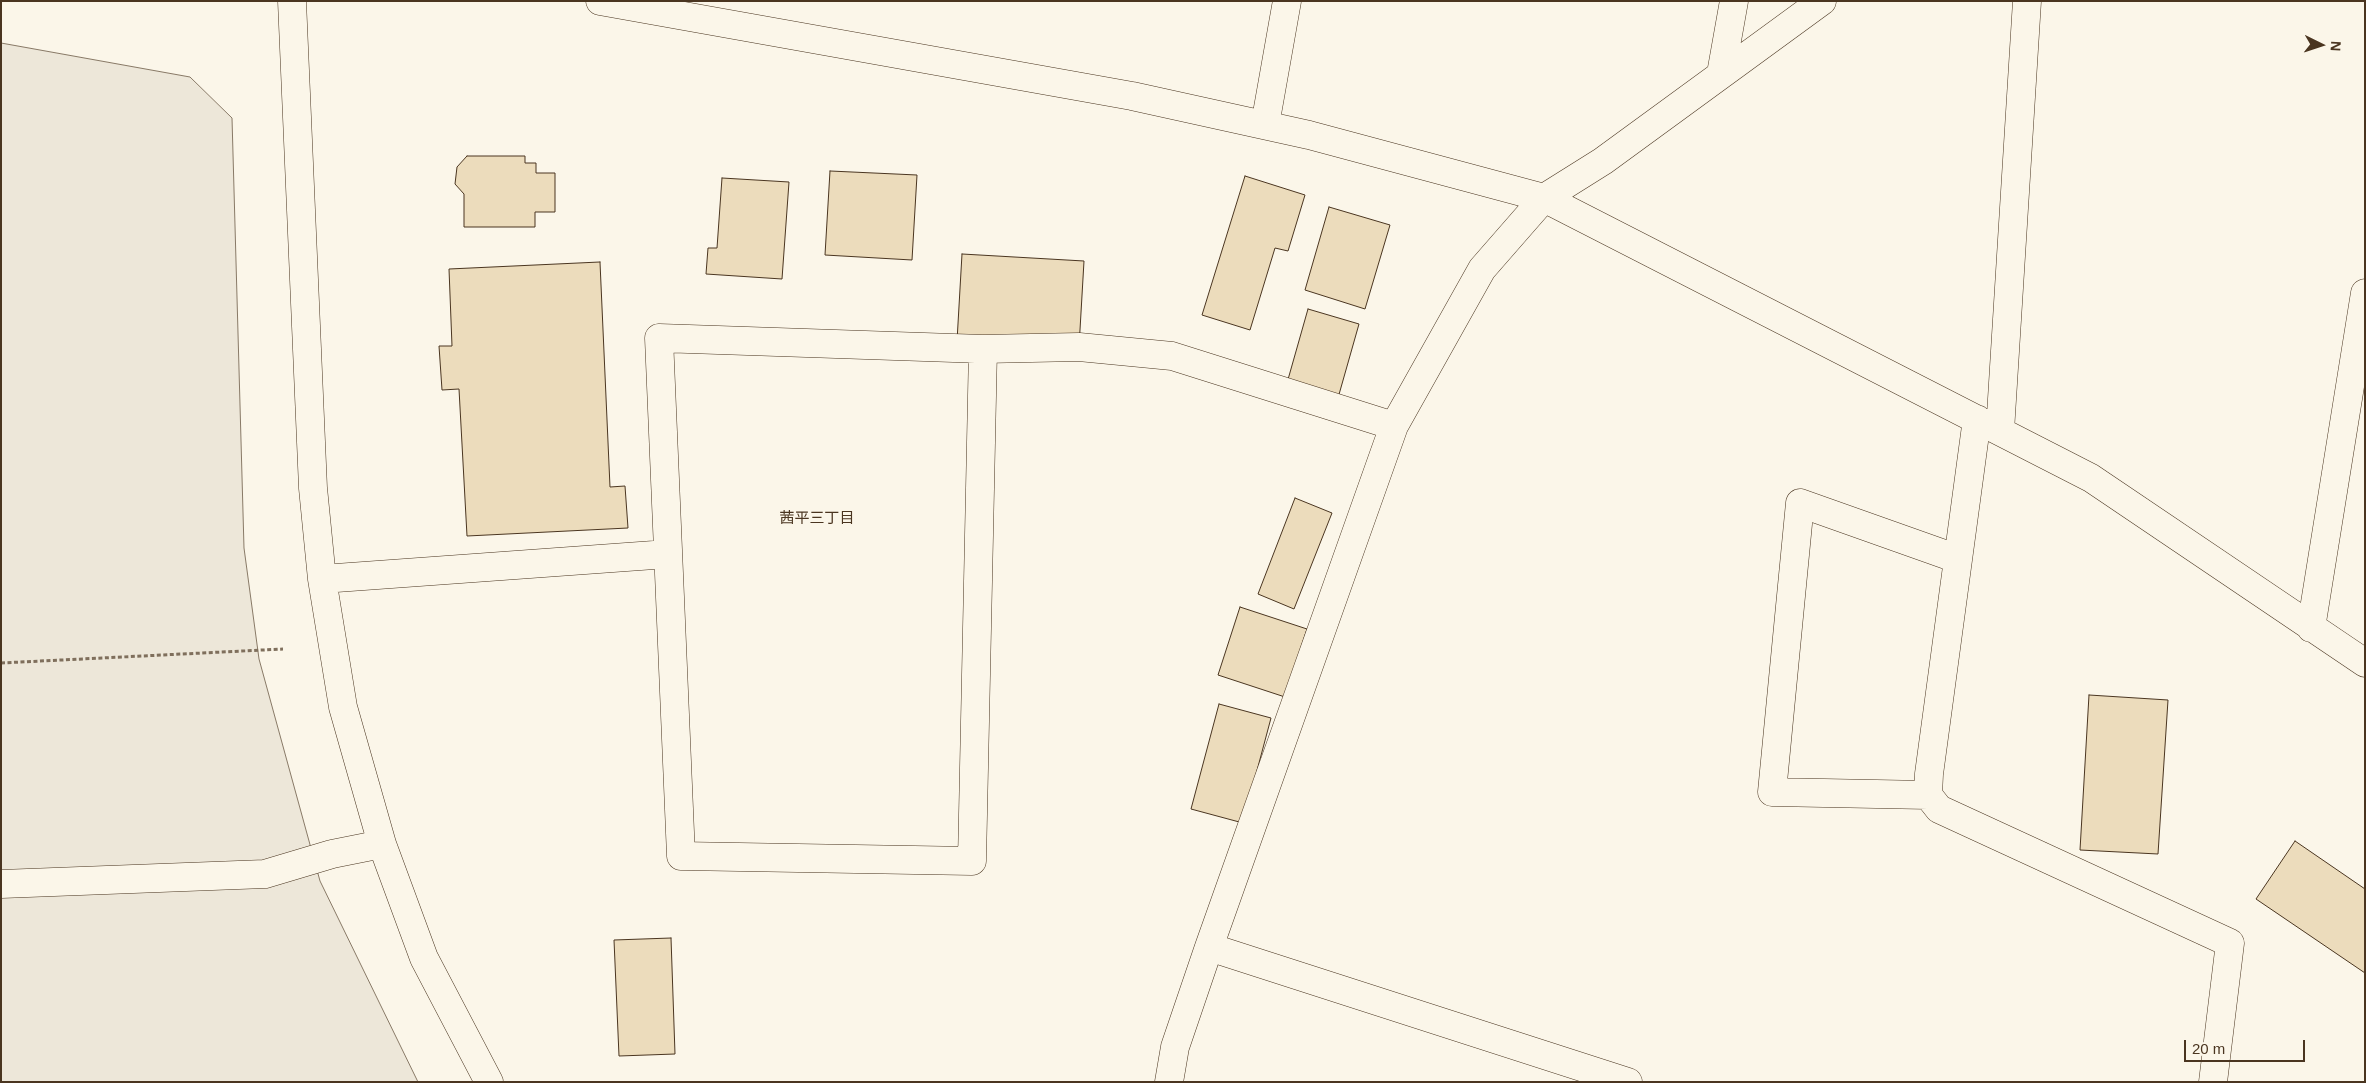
<!DOCTYPE html>
<meta charset="utf-8">
<style>
body{margin:0}
#map{position:relative;width:2366px;height:1083px;overflow:hidden;background:#fbf6e9;font-family:Arial,sans-serif}
canvas{display:block}
.frame{position:absolute;inset:0;border:2px solid #4a3520;pointer-events:none}
.north{position:absolute;left:2296px;top:20px;width:50px;height:50px;-webkit-text-stroke:4px #fbf6e9;paint-order:stroke;rotate:94deg;font-size:14px;font-weight:700;line-height:20px;text-align:center;color:#4a3520}
.north::after{content:'';display:block;margin:auto;width:18px;height:22px;background:#4a3520;clip-path:polygon(50% 0,100% 100%,50% 72%,0 100%)}
.scale{position:absolute;left:2184px;top:1040px;width:121px;height:22px;box-sizing:border-box;border:2px solid #4a3520;border-top:0;padding-left:6px;font-size:15px;line-height:18px;white-space:nowrap;color:#4a3520;-webkit-text-stroke:4px #fbf6e9;paint-order:stroke}
</style>
<div id="map">
<canvas width="2366" height="1083"></canvas>
<div class="frame"></div>
<div class="north">N</div>
<div class="scale">20 m</div>
</div>
<script>
const c = document.querySelector('canvas').getContext('2d');
c.lineJoin = 'round';
function fill(path, color) { c.fillStyle = color; c.fill(path, 'evenodd'); }
const poly = rows => new Path2D(rows.map(r => 'M' + r).join(''));
function stroke(path, color, width, dash) { c.strokeStyle = color; c.lineWidth = width; c.lineCap = dash ? 'butt' : 'round'; c.setLineDash(dash || []); c.stroke(path); }
function drawText(font, color, halo, rows, align = 'center') {
  c.font = font + ' Arial,"Noto Sans JP",sans-serif'; c.lineWidth = 4; c.setLineDash([]); c.textBaseline = 'middle'; c.strokeStyle = halo; c.fillStyle = color; for (const [text, x, y, turn = 0] of rows) {
    c.save(); c.translate(x, y); c.rotate((+turn || 0) * Math.PI / 180); c.textAlign = isNaN(turn) ? turn : align; if (halo) c.strokeText(text, 0, 0); c.fillText(text, 0, 0); c.restore();
  }
}
const parking = poly([
 [1,43,190,77,232,118,244,548,259,659,320,881,418,1082,1,1082,1,43]
]);
fill(parking, '#ede7d9');
stroke(parking, '#887966', 1);
const building = poly([
 [467,156,525,156,525,163,536,163,536,173,555,173,555,212,535,212,535,227,464,227,464,194,455,184,457,167,467,156],
 [830,171,917,175,912,260,825,255,830,171],
 [1245,176,1305,195,1288,251,1275,248,1250,330,1202,315,1245,176],
 [722,178,789,182,782,279,706,274,708,248,717,248,722,178],
 [1329,207,1390,225,1365,309,1305,290,1329,207],
 [962,254,1084,261,1079,347,957,341,962,254],
 [600,262,610,487,625,486,628,528,467,536,459,389,442,390,439,346,452,346,449,269,600,262],
 [1308,309,1359,324,1338,398,1287,383,1308,309],
 [1295,498,1332,513,1294,609,1258,594,1295,498],
 [1240,607,1307,629,1285,697,1218,675,1240,607],
 [2089,695,2168,700,2158,854,2080,850,2089,695],
 [1219,704,1271,718,1243,823,1191,809,1219,704],
 [2295,841,2365,889,2365,973,2256,899,2295,841],
 [671,938,675,1054,619,1056,614,940,671,938]
]);
fill(building, '#ecdcbc');
stroke(building, '#4a3520', 1);
const minor = poly([
 [292,1,313,488,322,579,343,707,382,844,424,958,489,1082],
 [600,1,1132,96,1309,135,1544,198,2091,478,2365,663],
 [1721,74,1734,1],
 [1265,125,1287,1],
 [983,349,972,861,681,856,659,338,983,349,1079,347,1172,356,1394,426],
 [1977,419,1929,774,1928,795,1939,809,2230,943,2213,1082],
 [2000,431,2027,1],
 [322,579,668,554],
 [2311,628,2365,293],
 [1928,795,1772,792,1800,503,1958,559],
 [1,884,265,874,332,854,382,844],
 [1209,947,1628,1082],
 [1169,1082,1175,1047,1209,947,1394,426,1482,269,1544,198,1603,161,1822,1]
]);
stroke(minor, '#4a3520', 29);
stroke(poly([
 [1,663,283,649]
]), '#7f6f5c', 3, [4, 2.5]);
stroke(minor, '#fbf6e9', 28);
drawText('15px', '#4a3520', '#fbf6e9', [
 ["茜平三丁目",817,519]
]);
</script>
